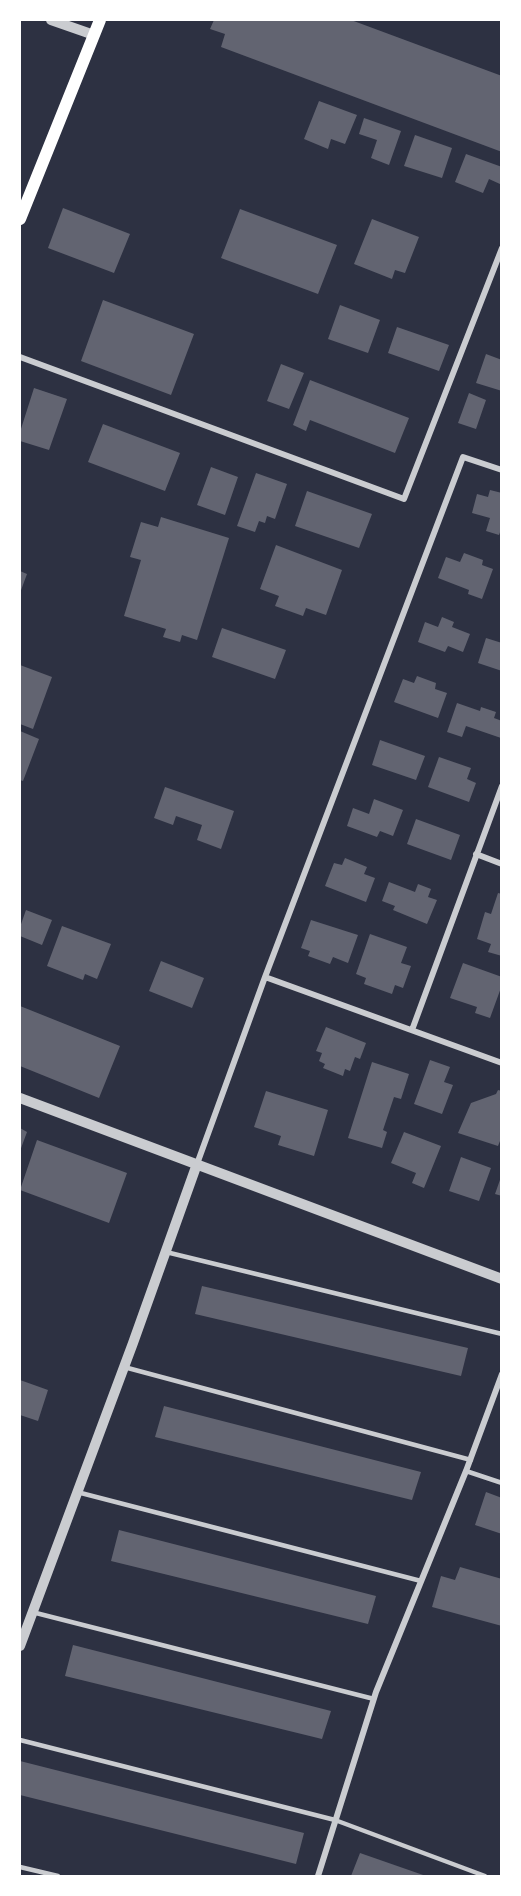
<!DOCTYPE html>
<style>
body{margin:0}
#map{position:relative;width:521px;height:1896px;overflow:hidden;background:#2d3142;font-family:Figtree,sans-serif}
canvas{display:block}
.frame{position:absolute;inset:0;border:21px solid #fff;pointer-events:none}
</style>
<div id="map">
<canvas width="521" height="1896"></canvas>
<div class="frame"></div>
</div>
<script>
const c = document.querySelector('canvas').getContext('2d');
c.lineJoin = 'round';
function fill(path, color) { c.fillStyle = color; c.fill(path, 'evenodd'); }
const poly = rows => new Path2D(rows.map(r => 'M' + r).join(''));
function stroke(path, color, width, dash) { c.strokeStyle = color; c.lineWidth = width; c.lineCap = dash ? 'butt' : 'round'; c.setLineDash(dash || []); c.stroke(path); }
fill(poly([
 [214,20,351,20,502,76,502,152,221,47,225,34,210,29],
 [319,101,357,115,345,144,331,139,328,149,304,139],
 [364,118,401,131,389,165,371,158,377,140,359,134],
 [415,135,452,148,442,178,404,166],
 [466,154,502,167,500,184,489,179,483,193,455,182],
 [63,208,130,234,114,273,48,248],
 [240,209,337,245,318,294,221,258],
 [372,219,419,237,405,273,395,270,392,279,354,264],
 [103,300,194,334,171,395,81,361],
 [340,305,380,320,368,353,328,339],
 [397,327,449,345,439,371,388,353],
 [486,354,502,360,502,391,476,383],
 [281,364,304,373,289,409,267,401],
 [310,380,409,418,395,453,310,420,306,431,293,425],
 [34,388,67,399,49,450,20,441,20,432],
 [469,393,486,400,476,429,458,423],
 [103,424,180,453,165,491,88,462],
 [211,467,238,477,225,515,197,505],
 [256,473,287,484,275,519,267,516,265,523,259,521,255,532,237,526],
 [490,490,502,493,502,527,499,535,486,531,490,518,472,513,477,494,488,497],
 [307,491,372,514,359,548,295,526],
 [161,517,229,538,197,640,182,635,180,642,163,637,166,629,124,616,141,560,130,557,141,522,158,527],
 [276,545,342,570,326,615,306,608,303,616,275,606,279,596,260,589],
 [464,553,483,560,482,565,493,569,482,599,468,594,469,590,438,578,446,557,460,562],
 [20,571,27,574,20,593],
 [442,617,454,622,452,627,470,634,463,652,448,646,445,652,418,642,425,622,438,627],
 [222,628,286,650,275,679,212,657],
 [486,638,502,643,502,671,478,663],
 [20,665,52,677,33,729,20,724],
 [417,676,436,683,435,689,447,693,438,718,394,702,403,679,414,683],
 [457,703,480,711,481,707,496,712,494,718,502,721,501,738,466,726,462,737,447,732],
 [20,731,39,739,23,781,20,780],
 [380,740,425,756,416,780,372,765],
 [439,757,471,768,467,779,476,783,469,802,428,787],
 [165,787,234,811,221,849,197,840,202,825,176,816,173,825,154,818],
 [374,799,403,810,393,836,380,831,377,837,347,826,353,808,369,814],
 [416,819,460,835,451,860,407,844],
 [345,858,367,867,364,874,375,878,366,902,325,886,334,863,342,865],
 [389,882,415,892,418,884,431,889,428,897,437,900,427,924,393,910,395,906,382,901],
 [498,893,502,894,502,956,488,952,491,944,477,939,485,912,491,914],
 [26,910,52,920,42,945,20,936,20,927],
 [311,920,358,935,348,963,333,957,330,964,308,956,310,951,301,948],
 [62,926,111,944,97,979,85,974,83,980,47,966],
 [370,934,407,947,401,963,411,966,403,988,395,985,392,994,364,984,366,978,356,974],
 [161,961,204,978,192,1008,149,991],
 [463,963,502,977,502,985,490,1018,475,1013,477,1007,450,998],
 [20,1006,120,1046,99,1098,20,1066],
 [326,1027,366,1043,360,1059,355,1057,350,1071,345,1069,343,1076,323,1068,325,1064,319,1061,322,1053,316,1051],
 [430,1060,450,1067,444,1082,453,1085,442,1114,414,1104],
 [372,1062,409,1074,401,1099,394,1097,383,1130,387,1132,382,1148,348,1138],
 [498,1090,502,1091,502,1136,498,1146,458,1133,471,1103,496,1094],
 [266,1091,328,1110,314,1156,278,1145,281,1136,254,1127],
 [20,1128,27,1132,20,1151],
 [404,1132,441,1146,424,1188,412,1183,416,1173,391,1163],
 [37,1140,127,1173,109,1223,20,1190],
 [461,1157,491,1168,479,1201,449,1191],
 [501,1177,502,1177,502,1196,495,1194],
 [202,1286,468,1348,461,1376,195,1314],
 [20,1380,48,1390,38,1421,20,1415],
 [164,1406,421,1472,412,1500,155,1437],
 [486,1492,502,1498,502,1534,475,1525],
 [119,1530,376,1596,368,1624,111,1561],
 [460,1567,502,1579,502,1626,432,1607,441,1576,455,1580],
 [73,1645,331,1711,322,1739,65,1676],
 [20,1761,304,1833,296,1864,20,1795],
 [360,1853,426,1876,351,1876]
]), '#626471');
stroke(poly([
 [166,1252,502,1334],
 [124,1367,471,1460],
 [466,1471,502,1483],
 [77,1492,421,1581],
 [32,1612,374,1699],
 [20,1740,335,1820,485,1876],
 [20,1867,58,1876]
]), '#caccd0', 4.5);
stroke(poly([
 [20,357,404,499,502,248],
 [476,854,502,864],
 [265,977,502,1063],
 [412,1030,502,786],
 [197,1164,265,977,463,457,502,470],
 [318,1876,376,1692,466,1471,502,1374]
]), '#caccd0', 6);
stroke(poly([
 [51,20,94,35],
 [20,1098,502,1279],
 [20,1646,133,1343,197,1164]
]), '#caccd0', 10);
stroke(poly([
 [20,219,100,20]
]), '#fff', 12);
</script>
